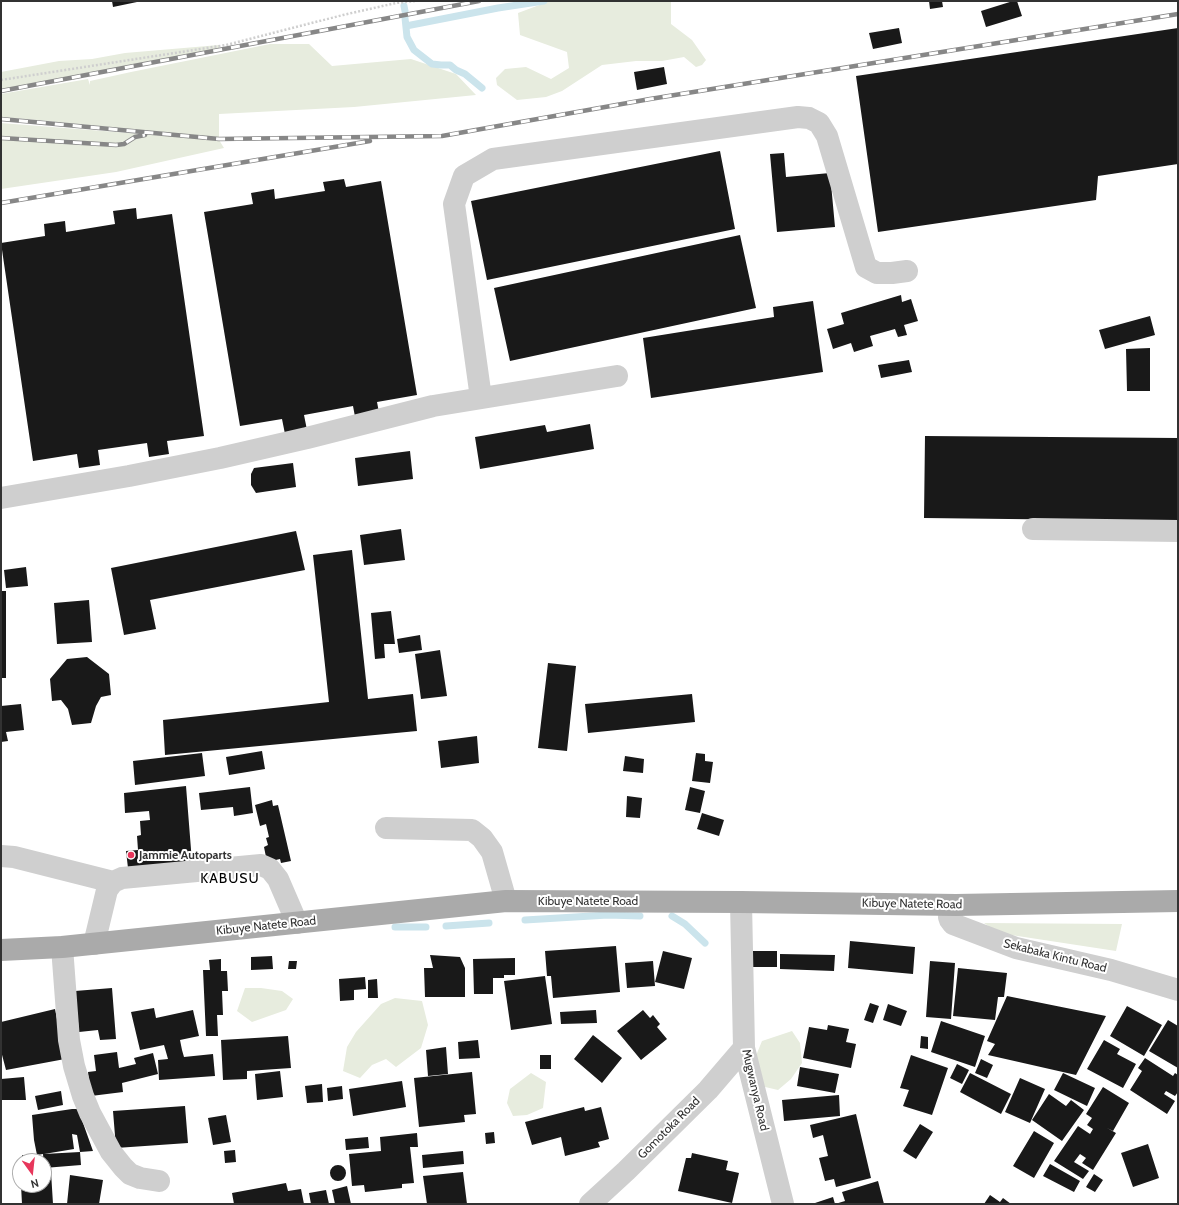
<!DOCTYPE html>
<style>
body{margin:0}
#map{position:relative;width:1179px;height:1205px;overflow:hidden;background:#fff;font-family:Cabin,sans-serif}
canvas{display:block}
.frame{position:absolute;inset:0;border:2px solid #323232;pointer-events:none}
.north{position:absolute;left:12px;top:1153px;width:40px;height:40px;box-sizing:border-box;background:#fff;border:1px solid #adadad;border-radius:50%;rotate:165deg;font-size:11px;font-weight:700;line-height:16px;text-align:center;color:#323232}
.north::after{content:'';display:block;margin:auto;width:14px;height:18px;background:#e7365b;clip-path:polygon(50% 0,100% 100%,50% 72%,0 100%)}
</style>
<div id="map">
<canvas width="1179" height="1205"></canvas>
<div class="frame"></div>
<div class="north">N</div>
</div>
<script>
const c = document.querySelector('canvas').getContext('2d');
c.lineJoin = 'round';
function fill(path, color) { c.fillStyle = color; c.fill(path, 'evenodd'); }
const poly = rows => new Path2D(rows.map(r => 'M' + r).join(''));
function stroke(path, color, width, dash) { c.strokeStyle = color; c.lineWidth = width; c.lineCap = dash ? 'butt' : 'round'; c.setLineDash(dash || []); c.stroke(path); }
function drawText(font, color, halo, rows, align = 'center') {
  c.font = font + ' Cabin,sans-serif'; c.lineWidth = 4; c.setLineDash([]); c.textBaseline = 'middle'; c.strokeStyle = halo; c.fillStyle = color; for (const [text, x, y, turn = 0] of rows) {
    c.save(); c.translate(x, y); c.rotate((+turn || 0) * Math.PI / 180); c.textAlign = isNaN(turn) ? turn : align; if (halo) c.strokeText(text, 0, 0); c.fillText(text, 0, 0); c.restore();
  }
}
fill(poly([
 [550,1,671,1,671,24,692,40,706,60,702,65,696,67,684,57,662,61,636,61,602,65,562,91,546,97,517,100,497,85,496,78,505,69,526,67,551,79,569,68,567,52,520,35,518,13],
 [270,44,309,44,332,66,411,59,456,74,476,95,354,107,219,114,219,138,37,120,1,117,1,94,88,79,90,85,90,81,131,72],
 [219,45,219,49,1,90,1,72,59,61,92,59,125,53],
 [1,123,219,140,224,148,116,172,1,189],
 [984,923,1122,924,1116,951,998,933],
 [245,988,261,988,282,991,293,999,286,1010,252,1022,237,1011],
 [395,998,422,1001,428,1025,421,1048,396,1067,386,1059,372,1065,360,1078,343,1071,347,1047,356,1032,381,1004],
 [792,1031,800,1043,802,1063,791,1079,778,1090,761,1086,753,1063,762,1041],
 [531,1073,546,1082,543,1108,527,1115,513,1116,507,1103,510,1089]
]), '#e7ecde');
stroke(poly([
 [404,6,405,11],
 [405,18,407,37,414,50,432,64,441,65,450,65,456,70,465,74,482,88],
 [406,26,498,8,544,1],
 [672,916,685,924,705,943],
 [525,920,608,915,640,916],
 [446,926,489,923],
 [395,927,426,927]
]), '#cbe4ec', 7);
fill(poly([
 [112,1,137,1,137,2,113,7],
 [929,1,942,1,943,7,930,9],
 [1013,1,1017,1,1022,16,986,27,981,11],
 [899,28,902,43,873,49,869,33],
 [1178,28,1178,164,1098,176,1096,200,878,232,856,76],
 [664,67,667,84,637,90,634,72],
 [720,151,735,229,487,280,471,201],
 [784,153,786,177,830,173,835,227,777,232,770,154],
 [344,179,346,187,381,181,417,395,377,402,380,418,356,422,353,406,304,415,307,430,285,434,282,419,240,426,204,212,253,204,251,193,274,189,275,199,325,191,323,182],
 [136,208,137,219,172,214,204,436,167,441,169,454,149,457,147,443,98,450,100,465,79,468,77,454,33,461,1,243,45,236,44,224,65,221,66,232,115,224,113,211],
 [740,235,756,308,510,361,494,288],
 [901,295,902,302,911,299,918,321,904,325,907,335,898,337,895,329,870,336,873,346,854,352,851,343,833,349,827,329,844,324,841,313],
 [813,301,823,372,651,398,643,338,774,317,773,307],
 [1150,316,1155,335,1105,349,1099,330],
 [1150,348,1150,391,1127,391,1126,349],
 [909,360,912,372,881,378,878,365],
 [590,424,594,449,480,469,475,437,545,425,547,432],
 [925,436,1178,438,1178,521,924,518],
 [410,451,413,479,358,486,355,458],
 [293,463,296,487,256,493,251,485,251,474,254,468],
 [401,529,405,560,364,565,360,535],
 [296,531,305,570,150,600,156,629,124,635,111,568],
 [352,550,368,699,413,694,417,731,165,755,163,720,329,702,313,555],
 [26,567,28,586,6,588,4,570],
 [1,591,6,591,6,678,1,678],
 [89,600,92,642,57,644,54,603],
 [391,611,395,644,384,644,385,658,375,659,371,613],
 [420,635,422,650,399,653,397,639],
 [440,650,447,696,421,699,415,654],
 [87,657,109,674,111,695,101,697,96,706,91,723,72,725,68,709,61,700,52,701,50,679,67,659],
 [548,663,576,666,567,751,538,748],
 [692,694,695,722,588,733,585,704],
 [21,704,24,730,6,732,8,741,1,742,1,706],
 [477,736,479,763,441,768,438,741],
 [262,751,265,769,229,775,226,757],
 [202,753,205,776,135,785,133,761],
 [696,753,705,754,705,761,713,762,710,783,692,781],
 [625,756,644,759,643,773,623,771],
 [186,786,192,862,128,868,126,851,138,850,137,836,141,835,140,821,150,820,149,811,125,813,124,793],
 [250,787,253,813,234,816,233,807,201,810,199,793],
 [690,787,705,791,700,813,685,810],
 [627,796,642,798,640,818,626,817],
 [272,800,273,806,278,805,291,861,281,863,280,859,267,862,264,847,268,845,266,838,269,837,266,824,260,826,255,805],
 [702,813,724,820,719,836,697,829],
 [850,941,915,947,913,974,848,968],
 [616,946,620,992,553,998,551,976,547,976,545,951],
 [663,951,692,958,684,989,655,982],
 [744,951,777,951,777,967,744,967],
 [780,954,835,955,834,971,780,969],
 [430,955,460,957,465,968,465,997,425,997,424,968,433,968],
 [272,956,273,969,251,970,251,957],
 [515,958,515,975,504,975,504,978,493,978,493,994,474,994,473,959],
 [221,959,221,971,227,971,228,991,222,991,223,1015,217,1015,218,1036,206,1036,203,970,210,970,209,960],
 [289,961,297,961,296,969,288,969],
 [653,961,655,986,627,988,625,963],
 [930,961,955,963,951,1019,926,1017],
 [958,968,1007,973,1004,997,998,997,995,1020,953,1016],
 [545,976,552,1024,511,1030,504,981],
 [365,977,366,989,354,990,354,1000,340,1001,339,979],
 [377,979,378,998,368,998,368,980],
 [112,988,116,1039,100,1040,98,1030,79,1032,75,991],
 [1007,996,1106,1016,1076,1075,988,1055,995,1044,987,1041],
 [870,1003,879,1006,873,1023,864,1020],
 [888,1004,907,1011,901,1026,883,1020],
 [1127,1006,1162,1025,1144,1056,1110,1036],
 [154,1008,156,1018,193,1010,199,1036,180,1040,182,1050,184,1057,213,1054,215,1076,159,1080,158,1060,168,1059,164,1045,140,1050,131,1012],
 [55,1009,65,1059,6,1070,1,1051,1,1022],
 [596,1010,597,1023,561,1024,560,1012],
 [643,1010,650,1018,653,1015,660,1024,657,1027,667,1039,641,1060,617,1031],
 [1168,1020,1178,1026,1178,1068,1149,1051],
 [941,1021,985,1036,975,1067,931,1052],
 [828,1025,849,1029,846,1042,856,1044,851,1068,803,1058,809,1027,827,1030],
 [593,1035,622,1058,602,1083,574,1059],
 [288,1036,291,1068,247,1071,247,1079,223,1080,221,1040],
 [921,1036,928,1037,928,1049,920,1048],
 [478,1040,480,1058,459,1059,458,1042],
 [1104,1040,1120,1049,1117,1054,1136,1064,1123,1088,1087,1069],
 [446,1047,448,1074,428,1076,426,1050],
 [117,1052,119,1068,136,1064,134,1058,153,1053,158,1074,122,1083,123,1092,91,1096,88,1072,96,1071,94,1055],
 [540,1055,551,1055,551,1069,540,1069],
 [911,1055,948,1068,932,1115,903,1106,909,1090,900,1088],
 [1145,1058,1173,1076,1175,1073,1178,1075,1178,1092,1175,1096,1166,1091,1164,1094,1175,1101,1167,1114,1130,1090,1142,1071,1138,1068],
 [981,1059,993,1065,987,1078,975,1073],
 [957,1064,969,1070,962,1084,950,1078],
 [800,1067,839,1074,835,1093,797,1086],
 [280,1071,283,1097,257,1100,255,1074],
 [472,1072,476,1114,464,1115,465,1122,419,1127,414,1078],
 [970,1073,1011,1094,1001,1114,960,1092],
 [1063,1073,1095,1088,1087,1106,1054,1090],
 [24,1077,26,1100,1,1100,1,1079],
 [1020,1078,1045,1089,1030,1123,1005,1112],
 [402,1081,406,1107,353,1116,349,1089],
 [322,1084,323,1102,307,1103,305,1086],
 [342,1086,343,1099,328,1101,327,1088],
 [1103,1087,1129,1103,1113,1131,1107,1128,1116,1133,1093,1170,1082,1163,1086,1158,1080,1154,1074,1162,1089,1171,1083,1179,1054,1161,1078,1126,1090,1134,1093,1129,1087,1125,1092,1118,1086,1114],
 [61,1091,63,1105,38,1110,35,1096],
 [1049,1094,1066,1106,1071,1100,1084,1110,1062,1141,1032,1120],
 [839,1095,840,1116,784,1121,782,1100],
 [185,1106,188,1143,116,1148,113,1111],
 [584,1107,585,1111,601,1107,609,1139,598,1142,600,1147,565,1156,561,1137,532,1145,525,1122],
 [72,1109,78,1109,93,1151,80,1152,77,1135,72,1134,74,1149,44,1154,80,1152,81,1165,44,1168,43,1154,37,1155,37,1161,22,1161,22,1155,37,1155,34,1140,32,1115],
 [856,1114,871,1178,836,1187,834,1179,825,1181,819,1158,828,1156,823,1135,813,1138,810,1125],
 [226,1115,231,1142,213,1145,208,1118],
 [920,1124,933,1132,916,1159,903,1151],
 [1034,1131,1054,1143,1034,1178,1013,1166],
 [494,1132,495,1143,486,1144,485,1133],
 [417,1133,418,1147,410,1147,414,1183,402,1184,402,1188,365,1192,364,1185,352,1186,349,1154,381,1151,380,1137],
 [368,1137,369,1148,346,1150,345,1139],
 [1148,1144,1159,1178,1133,1187,1121,1153],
 [235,1150,236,1162,225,1163,224,1151],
 [463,1151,464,1164,423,1168,422,1155],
 [692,1153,728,1161,726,1170,739,1173,732,1203,678,1191,686,1158,691,1158],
 [1050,1164,1080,1181,1074,1192,1043,1176],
 '330 1173a8 8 0 1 1 16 0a8 8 0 1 1-16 0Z',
 [51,1172,53,1204,22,1204,21,1185,44,1185,44,1173],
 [463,1172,467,1204,427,1204,423,1176],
 [1094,1174,1103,1180,1095,1192,1086,1187],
 [70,1175,103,1180,99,1204,67,1204],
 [878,1181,884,1204,835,1204,845,1201,842,1192],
 [286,1183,288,1191,301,1189,304,1204,234,1204,232,1193],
 [347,1186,351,1204,335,1204,332,1190],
 [326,1190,329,1204,311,1204,309,1193],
 [990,1195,1000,1202,1003,1198,1011,1204,984,1204],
 [833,1197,835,1204,812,1204]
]), '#191919');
stroke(poly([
 [1,80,226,45,343,15,396,3,415,1]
]), '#cfcfcf', 2.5, [2, 2]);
stroke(poly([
 [481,398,454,204,464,176,493,159,798,117,809,118,819,123,827,136,866,267,877,273,892,273,907,271],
 [1,498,129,476,220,458,307,438,433,406,617,376],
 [1033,529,1178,531],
 [386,828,472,830,482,838,492,852,506,901],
 [1,856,14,857,113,882],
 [741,902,744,1048,783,1204],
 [956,905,949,917,950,920,953,924,1016,948,1111,970,1178,990],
 [94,944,107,890,113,882,122,878,261,865,270,869,278,879,297,923],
 [62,947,69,1040,74,1066,83,1096,90,1113,111,1152,123,1167,130,1174,140,1178,159,1181],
 [590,1204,626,1171,708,1090,744,1048]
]), '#cfcfcf', 22);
stroke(poly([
 [1,950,62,947,506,901,741,902,956,905,1178,901]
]), '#aaa', 22);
const rail = poly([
 [1,91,479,1],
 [1,119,219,139,442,136,650,99,1178,14],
 [1,138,116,145,124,144,135,137,145,135],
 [1,203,370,141]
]);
stroke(rail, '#878787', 4.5);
stroke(rail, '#fff', 3, [9]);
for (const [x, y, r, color] of [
 [131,855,4,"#e7365b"]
]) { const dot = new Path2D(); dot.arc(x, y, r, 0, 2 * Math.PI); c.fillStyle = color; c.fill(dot); stroke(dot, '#fff', 1.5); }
drawText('bold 12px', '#323232', '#fff', [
 ["Jammie Autoparts",139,855]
], 'left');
drawText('12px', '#323232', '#fff', [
 ["Kibuye Natete Road",588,901],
 ["Kibuye Natete Road",912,904,1],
 ["Kibuye Natete Road",266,926,-6],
 ["Sekabaka Kintu Road",1055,956,14],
 ["Mugwanya Road",755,1090,77],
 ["Gomotoka Road",669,1128,-45]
]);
c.letterSpacing = '1px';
drawText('14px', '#000', '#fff', [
 ["KABUSU",230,879]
]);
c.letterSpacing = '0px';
</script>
